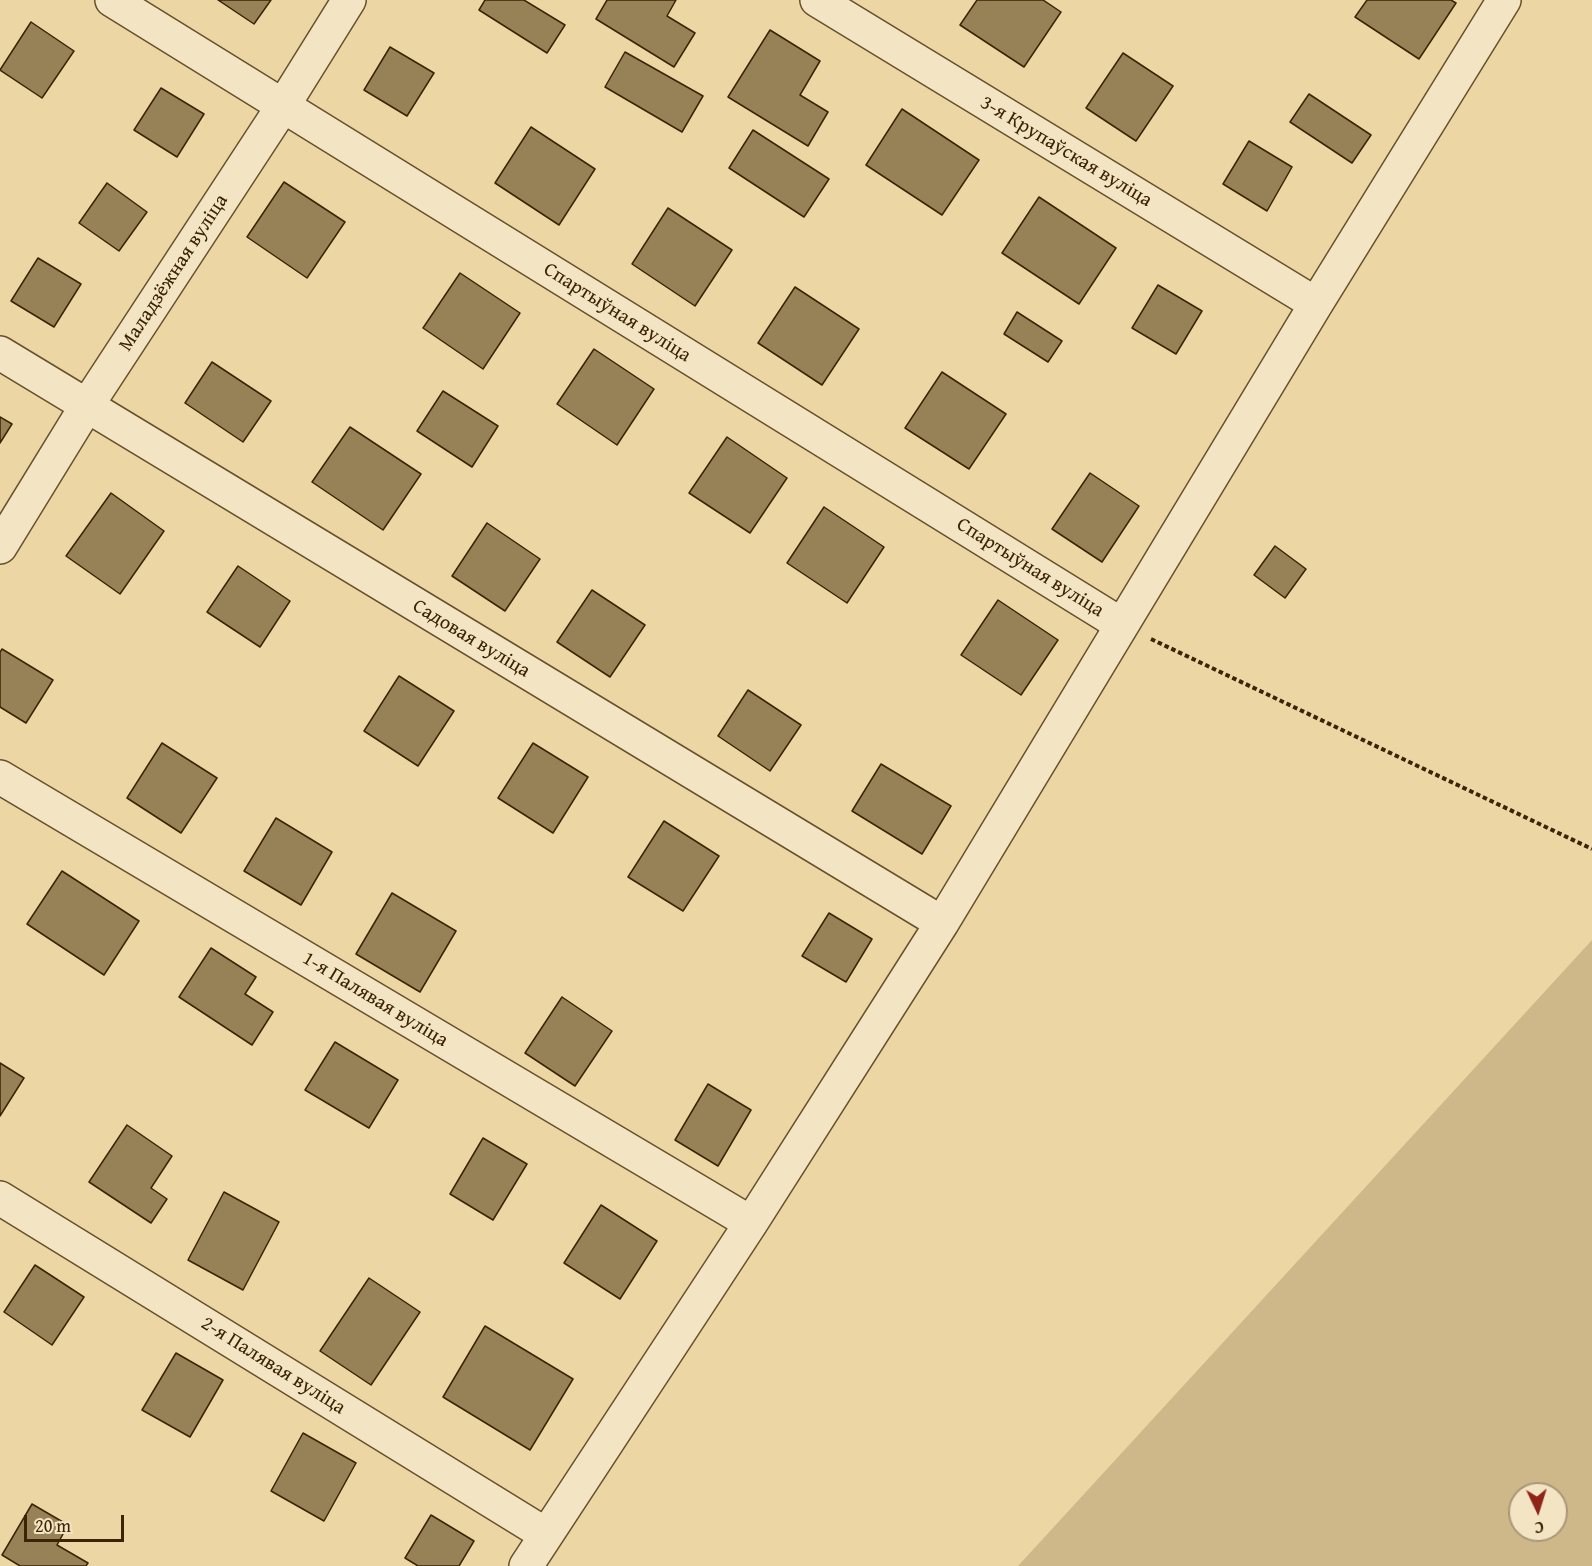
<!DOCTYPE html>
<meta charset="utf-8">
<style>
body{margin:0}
#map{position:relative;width:1592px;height:1566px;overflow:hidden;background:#ecd7a4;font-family:"Gentium Book Plus",serif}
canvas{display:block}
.north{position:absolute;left:1508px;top:1482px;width:60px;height:60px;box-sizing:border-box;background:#f3e5c4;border:2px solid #a99777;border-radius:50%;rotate:176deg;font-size:16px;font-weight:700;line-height:24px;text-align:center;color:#3b2303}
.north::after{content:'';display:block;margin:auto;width:21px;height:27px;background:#8f2418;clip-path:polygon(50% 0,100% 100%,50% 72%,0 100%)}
.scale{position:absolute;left:24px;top:1515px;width:100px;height:27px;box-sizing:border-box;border:3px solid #3b2303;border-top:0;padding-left:8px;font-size:18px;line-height:21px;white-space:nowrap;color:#3b2303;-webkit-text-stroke:4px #f3e5c4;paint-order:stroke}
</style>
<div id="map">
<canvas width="1592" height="1566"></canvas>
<div class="north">С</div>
<div class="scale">20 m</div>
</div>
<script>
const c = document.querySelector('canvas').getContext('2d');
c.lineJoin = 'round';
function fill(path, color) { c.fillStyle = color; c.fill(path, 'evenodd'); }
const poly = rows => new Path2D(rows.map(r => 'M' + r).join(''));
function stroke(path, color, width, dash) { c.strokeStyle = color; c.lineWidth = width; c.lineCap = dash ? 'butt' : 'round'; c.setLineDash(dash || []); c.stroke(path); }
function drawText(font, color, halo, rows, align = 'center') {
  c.font = font + ' "Gentium Book Plus",serif'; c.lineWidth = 4.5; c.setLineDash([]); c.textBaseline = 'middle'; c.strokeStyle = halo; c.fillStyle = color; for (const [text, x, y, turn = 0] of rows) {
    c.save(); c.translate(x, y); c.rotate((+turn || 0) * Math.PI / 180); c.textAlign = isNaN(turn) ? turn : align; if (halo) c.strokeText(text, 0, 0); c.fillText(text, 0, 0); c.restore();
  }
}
fill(poly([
 [1592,940,1592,1566,1018,1566],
 [1520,1494,1556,1494,1556,1530,1520,1530]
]), '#ceb889');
const building = poly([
 [218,0,271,0,254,24,218,0],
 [485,0,524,0,565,25,547,53,479,10,485,0],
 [607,0,676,0,667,16,695,33,674,67,596,19,607,0],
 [977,0,1043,0,1061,12,1024,67,960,25,977,0],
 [1367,0,1451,0,1456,3,1419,59,1355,17,1367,0],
 [31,22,74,51,42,98,0,70,31,22],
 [770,30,820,61,800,95,828,112,808,146,728,97,770,30],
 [390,47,434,73,407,116,364,90,390,47],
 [625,52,703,96,682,132,605,87,625,52],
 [1123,53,1173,86,1136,141,1086,108,1123,53],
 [161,88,204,114,177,157,134,130,161,88],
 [1309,94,1371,135,1352,163,1290,122,1309,94],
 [902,109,979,160,942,215,866,165,902,109],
 [531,127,595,169,559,225,495,183,531,127],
 [753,130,829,179,804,217,729,168,753,130],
 [1249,141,1292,167,1267,211,1223,184,1249,141],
 [284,182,345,222,307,278,247,237,284,182],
 [107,183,147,212,119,251,79,223,107,183],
 [1039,197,1116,248,1079,304,1002,253,1039,197],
 [668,208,732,250,695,306,632,264,668,208],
 [38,258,81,284,54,327,11,301,38,258],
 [460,273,520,313,483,369,423,328,460,273],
 [1158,285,1202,311,1176,354,1132,328,1158,285],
 [795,287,859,329,822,385,758,343,795,287],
 [1017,312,1062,341,1048,362,1004,334,1017,312],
 [594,349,654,389,617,445,557,404,594,349],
 [212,362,271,401,243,442,185,403,212,362],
 [942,372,1006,414,969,469,905,428,942,372],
 [443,391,498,426,472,467,417,431,443,391],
 [0,417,12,424,0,443,0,417],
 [350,427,421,474,383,530,312,482,350,427],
 [727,437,787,478,750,533,689,493,727,437],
 [1090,473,1139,506,1102,562,1052,529,1090,473],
 [111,493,164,531,120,594,66,556,111,493],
 [824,507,884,547,847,603,787,563,824,507],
 [487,523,540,559,505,611,452,576,487,523],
 [1275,546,1306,569,1285,598,1254,575,1275,546],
 [238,566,290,601,260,647,207,612,238,566],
 [592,590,645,625,610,677,557,642,592,590],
 [998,600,1058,640,1021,695,961,655,998,600],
 [2,649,53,680,26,723,0,707,0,652,2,649],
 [399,676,454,711,418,766,364,731,399,676],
 [748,690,801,725,770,771,718,736,748,690],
 [162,743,217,778,181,833,127,798,162,743],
 [533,743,588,777,553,833,498,798,533,743],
 [881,764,951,806,922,854,852,811,881,764],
 [276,818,332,852,301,905,244,871,276,818],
 [664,821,719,856,683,911,628,877,664,821],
 [62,871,139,921,104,975,27,924,62,871],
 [392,893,456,931,420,992,356,954,392,893],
 [829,913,872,939,846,982,802,956,829,913],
 [211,948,256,977,245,994,273,1012,252,1045,179,997,211,948],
 [562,997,612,1031,575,1086,525,1053,562,997],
 [335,1042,398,1080,369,1128,305,1090,335,1042],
 [0,1063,24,1078,0,1116,0,1063],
 [708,1084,751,1110,718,1166,675,1140,708,1084],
 [127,1125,172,1156,151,1188,167,1199,151,1223,89,1182,127,1125],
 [483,1138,527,1164,493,1220,450,1194,483,1138],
 [224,1192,279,1222,243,1290,188,1260,224,1192],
 [601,1205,657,1241,620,1299,564,1263,601,1205],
 [35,1265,84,1297,52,1345,4,1312,35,1265],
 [369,1278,420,1312,371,1385,320,1351,369,1278],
 [485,1326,573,1379,530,1450,443,1397,485,1326],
 [176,1353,223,1380,190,1437,142,1410,176,1353],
 [303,1433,356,1463,324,1521,271,1491,303,1433],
 [32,1504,68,1525,57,1545,88,1563,86,1566,20,1566,2,1555,32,1504],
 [431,1515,474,1541,459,1566,418,1566,405,1558,431,1515]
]);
fill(building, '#978157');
stroke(building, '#3b2303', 1.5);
const minor = poly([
 [112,0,1122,625],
 [817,0,1316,304],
 [0,353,942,923],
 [0,547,86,407,283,106,349,0],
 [0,777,751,1223],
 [0,1198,545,1534],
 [526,1566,751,1223,942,923,1316,304,1504,0]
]);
stroke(minor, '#67502b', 36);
stroke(poly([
 [1151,639,1592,849]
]), '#3b2303', 4, [4.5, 3]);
stroke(minor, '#f3e5c4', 33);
drawText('20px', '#3b2303', '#f3e5c4', [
 ["3-я Крупаўская вуліца",1066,152,31],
 ["Маладзёжная вуліца",174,273,-57],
 ["Спартыўная вуліца",617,313,32],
 ["Спартыўная вуліца",1030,568,32],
 ["Садовая вуліца",471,639,31],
 ["1-я Палявая вуліца",375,1000,31],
 ["2-я Палявая вуліца",273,1366,32]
]);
</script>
